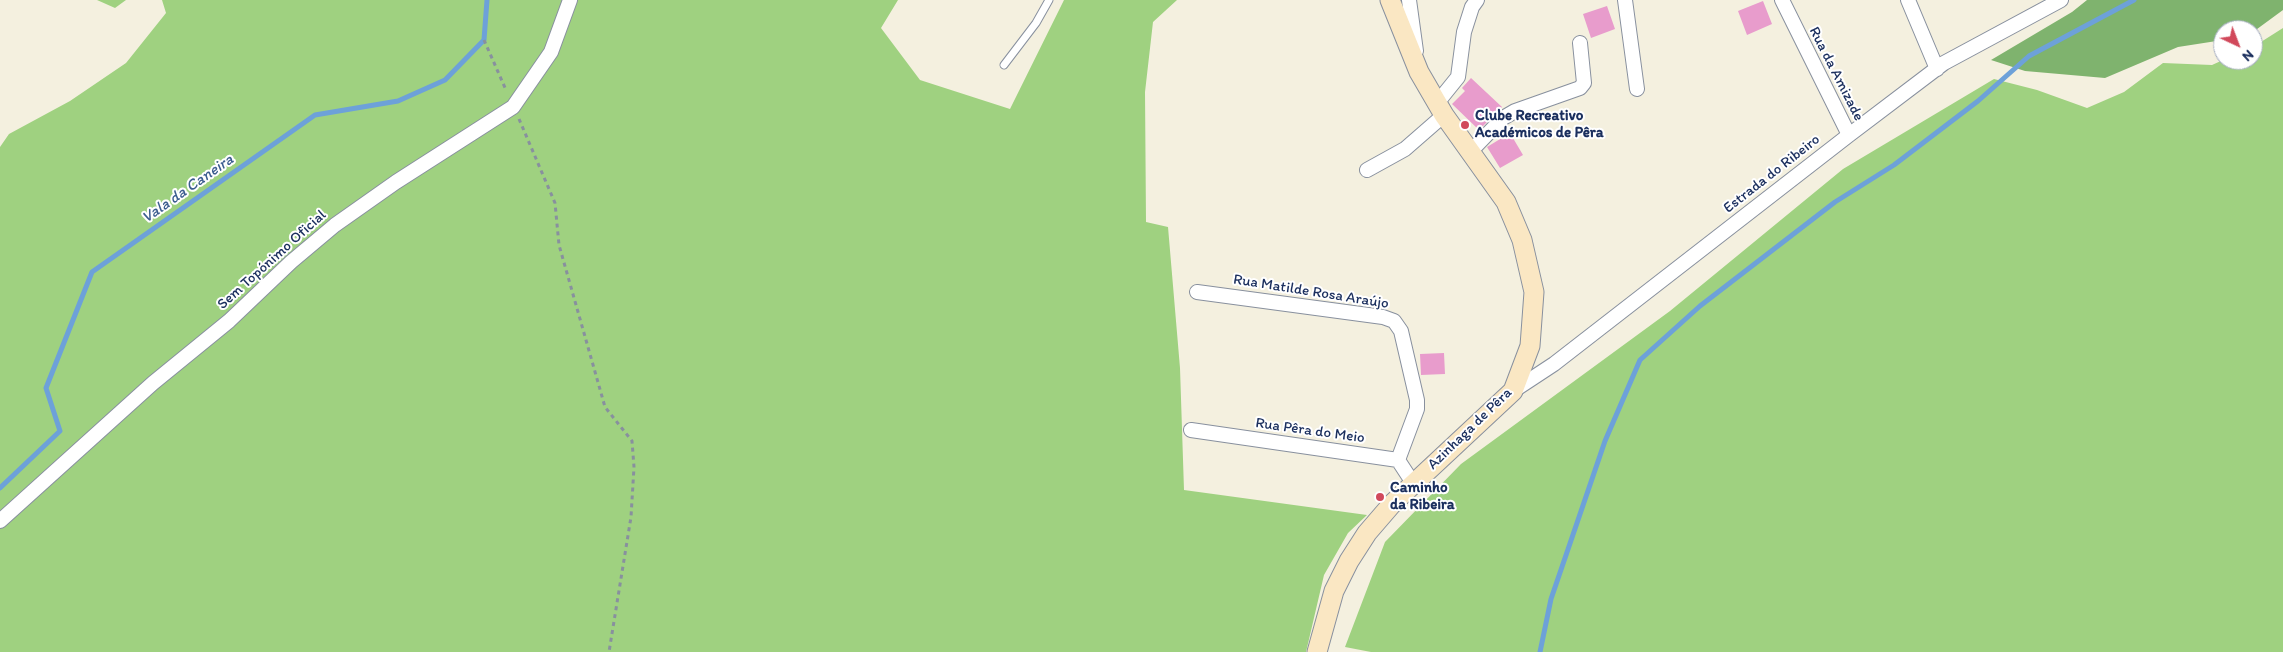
<!DOCTYPE html>
<meta charset="utf-8">
<style>
body{margin:0}
#map{position:relative;width:2283px;height:652px;overflow:hidden;background:#f4f0df;font-family:Itim,sans-serif}
canvas{display:block}
.north{position:absolute;left:2213px;top:20px;width:50px;height:50px;box-sizing:border-box;background:#fff;border:1px solid #a4acbf;border-radius:50%;rotate:137deg;font-size:14px;font-weight:700;line-height:20px;text-align:center;color:#1b2f5e}
.north::after{content:'';display:block;margin:auto;width:18px;height:22px;background:#d1495b;clip-path:polygon(50% 0,100% 100%,50% 72%,0 100%)}
</style>
<div id="map">
<canvas width="2283" height="652"></canvas>
<div class="north">N</div>
</div>
<script>
const c = document.querySelector('canvas').getContext('2d');
c.lineJoin = 'round';
function fill(path, color) { c.fillStyle = color; c.fill(path, 'evenodd'); }
const poly = rows => new Path2D(rows.map(r => 'M' + r).join(''));
function stroke(path, color, width, dash) { c.strokeStyle = color; c.lineWidth = width; c.lineCap = dash ? 'butt' : 'round'; c.setLineDash(dash || []); c.stroke(path); }
function drawText(font, color, halo, rows, align = 'center') {
  c.font = font + ' Itim,sans-serif'; c.lineWidth = 4; c.setLineDash([]); c.textBaseline = 'middle'; c.strokeStyle = halo; c.fillStyle = color; for (const [text, x, y, turn = 0] of rows) {
    c.save(); c.translate(x, y); c.rotate((+turn || 0) * Math.PI / 180); c.textAlign = isNaN(turn) ? turn : align; if (halo) c.strokeText(text, 0, 0); c.fillText(text, 0, 0); c.restore();
  }
}
fill(poly([
 [97,0,126,0,115,8],
 [162,0,898,0,881,28,920,80,1010,109,1064,0,1177,0,1153,22,1145,92,1146,222,1168,227,1180,368,1184,490,1367,515,1348,533,1324,575,1306,652,0,652,0,147,9,134,70,101,126,63,166,13],
 [2283,28,2283,652,1371,652,1345,647,1385,542,1461,464,1670,311,1843,169,1994,79,2037,90,2087,108,2124,92,2163,63,2212,65,2223,60,2253,60,2253,47]
]), '#9fd180');
fill(poly([
 [2087,0,2283,0,2283,10,2253,32,2253,30,2223,30,2223,40,2178,47,2105,78,2025,71,1991,60,2072,12]
]), '#7fb36e');
stroke(poly([
 [0,488,60,431,46,388,92,272,315,115,398,101,445,80,484,40,487,0],
 [1540,652,1551,599,1605,441,1640,360,1700,306,1835,202,1894,165,1978,101,2029,56,2134,0]
]), '#6da1d9', 5);
fill(poly([
 [1763,1,1772,24,1747,35,1738,11],
 [1607,6,1615,29,1591,38,1583,14],
 [1471,78,1502,107,1479,130,1452,104,1465,91,1462,88],
 [1510,133,1523,155,1500,168,1487,147],
 [1444,353,1445,374,1421,375,1420,354]
]), '#e89ccc');
const lane = poly([
 [1004,65,1036,23,1049,0]
]);
const street = poly([
 [1409,0,1416,51],
 [1625,0,1637,89],
 [1782,0,1849,135],
 [1908,0,1937,69],
 [1437,103,1458,77,1464,32,1472,7,1477,0],
 [1471,151,1503,118,1515,111,1580,88,1584,83,1580,43],
 [1367,170,1405,149,1444,115],
 [1197,292,1383,317,1394,321,1401,331,1417,400,1417,409,1398,460],
 [1513,391,1554,364,1849,135,1944,63,2061,0],
 [1191,430,1398,460,1413,483],
 [0,521,153,383,229,321,291,262,335,225,396,182,513,107,551,52,570,0]
]);
const secondary = poly([
 [1317,652,1334,591,1349,561,1367,533,1392,504,1513,391,1530,346,1534,292,1522,240,1506,202,1444,115,1419,72,1390,0]
]);
stroke(lane, '#88909e', 9);
stroke(street, '#88909e', 16);
stroke(secondary, '#88909e', 21);
stroke(poly([
 [484,40,506,90],
 [519,119,555,203,559,245,605,407,632,441,634,467,631,517,609,652]
]), '#88909e', 3, [4, 4]);
stroke(lane, '#fff', 7);
stroke(street, '#fff', 14);
stroke(secondary, '#fae7c3', 19);
for (const [x, y, r, color] of [
 [1465,125,5,"#d1495b"],
 [1380,497,5,"#d1495b"]
]) { const dot = new Path2D(); dot.arc(x, y, r, 0, 2 * Math.PI); c.fillStyle = color; c.fill(dot); stroke(dot, '#fff', 2); }
drawText('15px', '#1b2f5e', '#fff', [
 ["Rua da Amizade",1836,74,63],
 ["Estrada do Ribeiro",1772,174,-38],
 ["Sem Topónimo Oficial",272,260,-42],
 ["Rua Matilde Rosa Araújo",1311,292,9],
 ["Azinhaga de Pêra",1470,429,-44],
 ["Rua Pêra do Meio",1310,431,8]
]);
drawText('bold 15px', '#1b2f5e', '#fff', [
 ["Clube Recreativo",1475,116],
 ["Académicos de Pêra",1475,133],
 ["Caminho",1390,488],
 ["da Ribeira",1390,505]
], 'left');
drawText('italic 16px', '#3c5d8f', '#fff', [
 ["Vala da Caneira",188,189,-35]
]);
</script>
